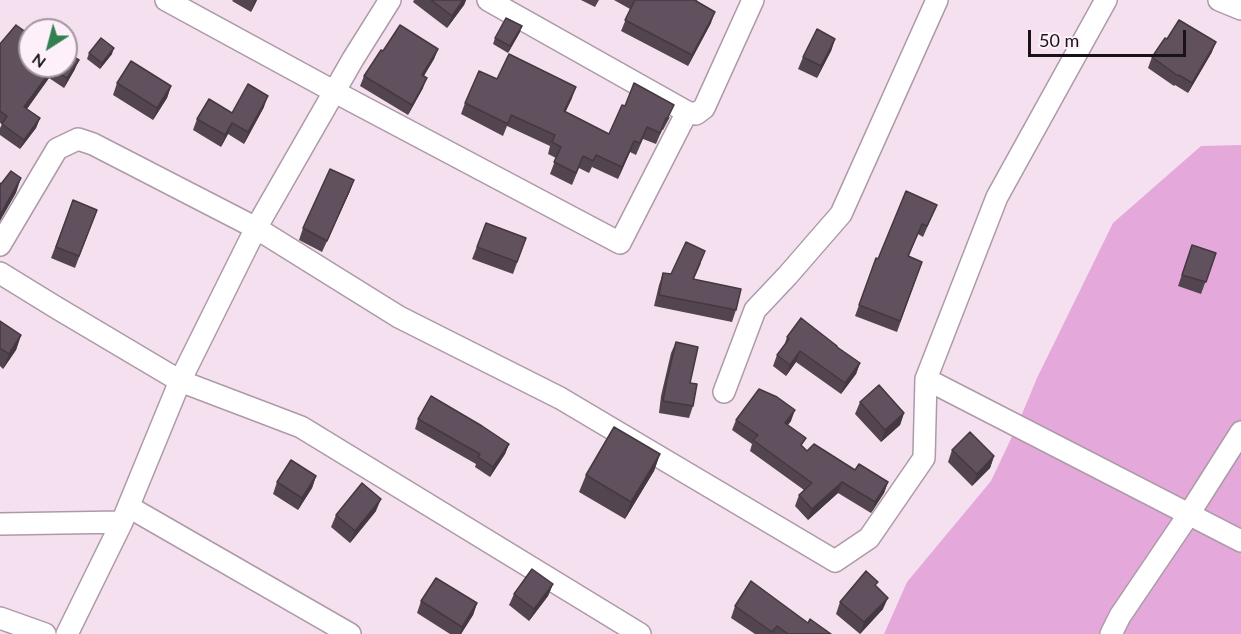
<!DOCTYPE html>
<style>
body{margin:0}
#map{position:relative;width:1241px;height:634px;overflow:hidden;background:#f5e0f0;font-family:Lato,sans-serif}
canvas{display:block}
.north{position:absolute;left:18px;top:18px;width:60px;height:60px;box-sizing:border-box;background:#fdf0fa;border:2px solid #a297a0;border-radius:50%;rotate:216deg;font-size:16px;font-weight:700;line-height:24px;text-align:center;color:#191218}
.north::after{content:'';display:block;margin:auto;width:21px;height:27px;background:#32804f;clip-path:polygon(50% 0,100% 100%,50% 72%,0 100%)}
.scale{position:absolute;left:1028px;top:30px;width:158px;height:27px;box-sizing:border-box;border:3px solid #191218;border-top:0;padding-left:8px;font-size:18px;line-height:21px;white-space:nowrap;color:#191218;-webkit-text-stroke:4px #fdf0fa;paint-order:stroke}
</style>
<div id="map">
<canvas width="1241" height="634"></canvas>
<div class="north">N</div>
<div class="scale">50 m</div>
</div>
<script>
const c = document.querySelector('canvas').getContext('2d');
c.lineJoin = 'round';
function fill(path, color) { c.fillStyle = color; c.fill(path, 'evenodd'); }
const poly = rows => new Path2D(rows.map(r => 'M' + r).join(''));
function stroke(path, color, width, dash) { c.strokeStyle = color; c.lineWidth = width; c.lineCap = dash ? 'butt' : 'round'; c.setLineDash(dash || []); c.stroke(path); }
fill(poly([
 [1241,145,1241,634,884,634,907,582,991,481,1017,426,1037,378,1113,223,1201,146]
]), '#e5a8da');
const minor = poly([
 [166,0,335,92,620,243,687,112],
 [488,0,687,112,696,114,704,108,753,0],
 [1106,0,997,197,926,379,1241,541],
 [1219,0,1241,9],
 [0,245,57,149,78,139,93,144,256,228,399,317,560,398,835,561,869,538,924,458,926,379],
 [0,273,57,308,180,381,301,427,640,634],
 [724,392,755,310,788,275,841,214,937,0],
 [129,507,350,634],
 [0,524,122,522,180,381,256,228,353,59,390,0],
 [0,618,45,634],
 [67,634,122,522],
 [1111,634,1120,616,1189,514,1241,432]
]);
stroke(minor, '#ad9aa9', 24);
stroke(minor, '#fff', 21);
fill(poly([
 [233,0,257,0,251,12,232,1],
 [414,0,466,0,464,5,447,28,413,2],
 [581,0,599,0,595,7],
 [614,0,697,0,697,2,711,23,688,66,621,31,630,9],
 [520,32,508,53,493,44,495,38],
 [835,39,831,51,817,78,798,69,803,57],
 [1167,39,1212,52,1188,93,1175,85,1174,86,1148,68,1152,57],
 [0,44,75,69,64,88,49,78,27,109,40,118,36,128,20,149,0,135,0,128,2,124,0,123],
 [438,49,434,59,424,76,423,88,408,115,360,86,364,76,383,51],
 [89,53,112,54,100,69,87,59],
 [497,79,572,98,565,113,609,134,670,117,663,130,662,130,656,144,643,139,636,155,630,152,618,179,592,167,589,173,579,168,572,185,550,174,556,158,548,154,550,146,507,126,503,136,461,114,465,103],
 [117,83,171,86,167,98,153,120,113,95],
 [264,107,244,144,228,134,221,147,193,130,197,119],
 [350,191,322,252,299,240,303,228],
 [73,200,97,210,75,268,51,258],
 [937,205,923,237,918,234,909,256,922,262,897,332,855,316,876,258,878,259],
 [486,223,526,238,513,274,472,259],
 [1192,245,1216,253,1201,294,1178,286],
 [701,263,694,279,736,310,732,322,654,306,659,285,663,273,671,274],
 [0,321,21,335,16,350,3,369,0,366],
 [787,337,837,347,860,363,856,374,841,394,796,362,786,376,773,366,777,355,784,346],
 [676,342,690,383,693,406,689,418,659,413,661,396,671,353],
 [860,402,904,413,900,425,881,442,855,414],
 [418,419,509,444,505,454,490,477,475,467,476,464,415,429],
 [736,420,791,421,788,425,802,446,807,451,855,470,888,482,884,493,871,513,838,493,808,520,795,506,799,495,804,490,750,451,752,444,732,430],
 [952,450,994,456,990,468,972,486,948,462],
 [660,454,654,471,625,519,579,492,586,475],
 [316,476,312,488,298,510,273,494,277,482],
 [376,511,350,543,331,527,336,515],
 [553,584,548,596,529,621,509,605,514,594],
 [876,587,883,609,860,634,836,614,840,602],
 [421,601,477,603,473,615,461,634,450,634,417,613],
 [735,606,808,623,831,634,755,634,731,618]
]), '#534550');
fill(poly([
 [255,0,257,0,251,12,254,2],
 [463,0,466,0,464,5,447,28,452,16],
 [715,12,711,23,688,66,692,55],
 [522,26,520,32,508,53,510,46],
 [835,39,831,51,817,78,821,66],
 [1216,42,1212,52,1188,93,1192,83],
 [114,48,112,54,100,69,102,63],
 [438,49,434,59,418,85,422,75],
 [79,60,75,69,64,88,67,78],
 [52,69,49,78,21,117,24,107],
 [427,78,423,88,408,115,412,105],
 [171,86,167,98,153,120,157,108],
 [576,87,572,98,560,123,564,111],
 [268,96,264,107,244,144,248,132],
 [40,118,36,128,20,149,24,140],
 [232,123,228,134,221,147,225,135],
 [634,141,630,152,618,179,622,167],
 [21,178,16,193,0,221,0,215],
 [354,180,350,191,322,252,327,241],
 [21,335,16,350,3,369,9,354],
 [800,351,796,362,786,376,790,365],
 [860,363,856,374,841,394,845,383],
 [795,410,791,421,781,433,785,423],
 [904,413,900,425,881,442,885,430],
 [509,444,505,454,490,477,493,467],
 [660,454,654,471,625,519,631,502],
 [994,456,990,468,972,486,977,474],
 [316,476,312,488,298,510,302,498],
 [842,482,838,493,808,520,812,509],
 [888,482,884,493,871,513,875,502],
 [381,499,376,511,350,543,355,531],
 [553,584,548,596,529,621,534,609],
 [888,598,883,609,860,634,864,622],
 [477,603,473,615,461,634,460,634,462,627]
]), '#443841');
const building = poly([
 [431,0,463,0,452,16,431,0],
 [635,0,696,0,696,1,715,12,692,55,625,20,635,0],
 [506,18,522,26,510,46,495,38,506,18],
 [1179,20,1216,42,1192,83,1179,75,1178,76,1152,57,1165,38,1167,39,1179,20],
 [16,25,30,35,30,66,66,66,66,52,79,60,67,78,52,69,24,107,40,118,24,140,2,124,7,116,0,111,0,44,16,25],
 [400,25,438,49,422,75,427,78,412,105,364,76,381,50,383,51,400,25],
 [817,29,835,39,821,66,803,57,817,29],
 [101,38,114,48,102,63,89,53,101,38],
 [509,54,576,87,564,111,609,134,622,105,625,106,634,83,674,105,667,119,666,118,660,133,647,127,640,143,634,141,622,167,596,155,593,161,583,156,576,173,554,162,561,147,552,142,555,135,511,115,508,124,465,103,479,71,497,79,509,54],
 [131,61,171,86,157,108,117,83,131,61],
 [248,84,268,96,248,132,232,123,225,135,197,119,209,99,232,113,248,84],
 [330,169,354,180,327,241,303,228,330,169],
 [11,171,21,178,0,215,0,183,1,184,11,171],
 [906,191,937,205,927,226,922,224,908,256,922,262,900,321,859,305,876,258,878,259,906,191],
 [73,200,97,210,79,256,56,247,73,200],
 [486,223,526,238,517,262,477,247,486,223],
 [686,242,705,251,693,279,741,289,736,310,659,295,663,273,671,274,686,242],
 [1192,245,1216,253,1206,282,1182,275,1192,245],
 [801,318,837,346,837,347,860,363,845,383,800,351,790,365,777,355,789,339,787,337,801,318],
 [0,321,21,335,9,354,0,348,0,321],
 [676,342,698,347,690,383,697,384,693,406,663,401,666,384,676,342],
 [879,385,904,413,885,430,860,402,879,385],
 [759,389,777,397,795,410,785,423,806,438,801,445,807,451,814,444,855,470,859,464,888,482,875,502,842,482,812,509,799,495,812,483,753,440,758,435,736,420,759,389],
 [431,396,482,426,509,444,493,467,478,457,480,454,418,419,431,396],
 [614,427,660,454,631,502,586,475,614,427],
 [970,432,994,456,977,474,952,450,970,432],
 [291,460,316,476,302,498,277,482,291,460],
 [362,483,381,499,355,531,336,515,362,483],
 [532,569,553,584,534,609,514,594,532,569],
 [866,571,878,582,875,585,888,598,864,622,840,602,866,571],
 [436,578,477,603,462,627,421,601,436,578],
 [751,581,808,623,810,619,831,634,788,634,777,626,772,632,735,606,751,581]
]);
fill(building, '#61505d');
stroke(building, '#443841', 1.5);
</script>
